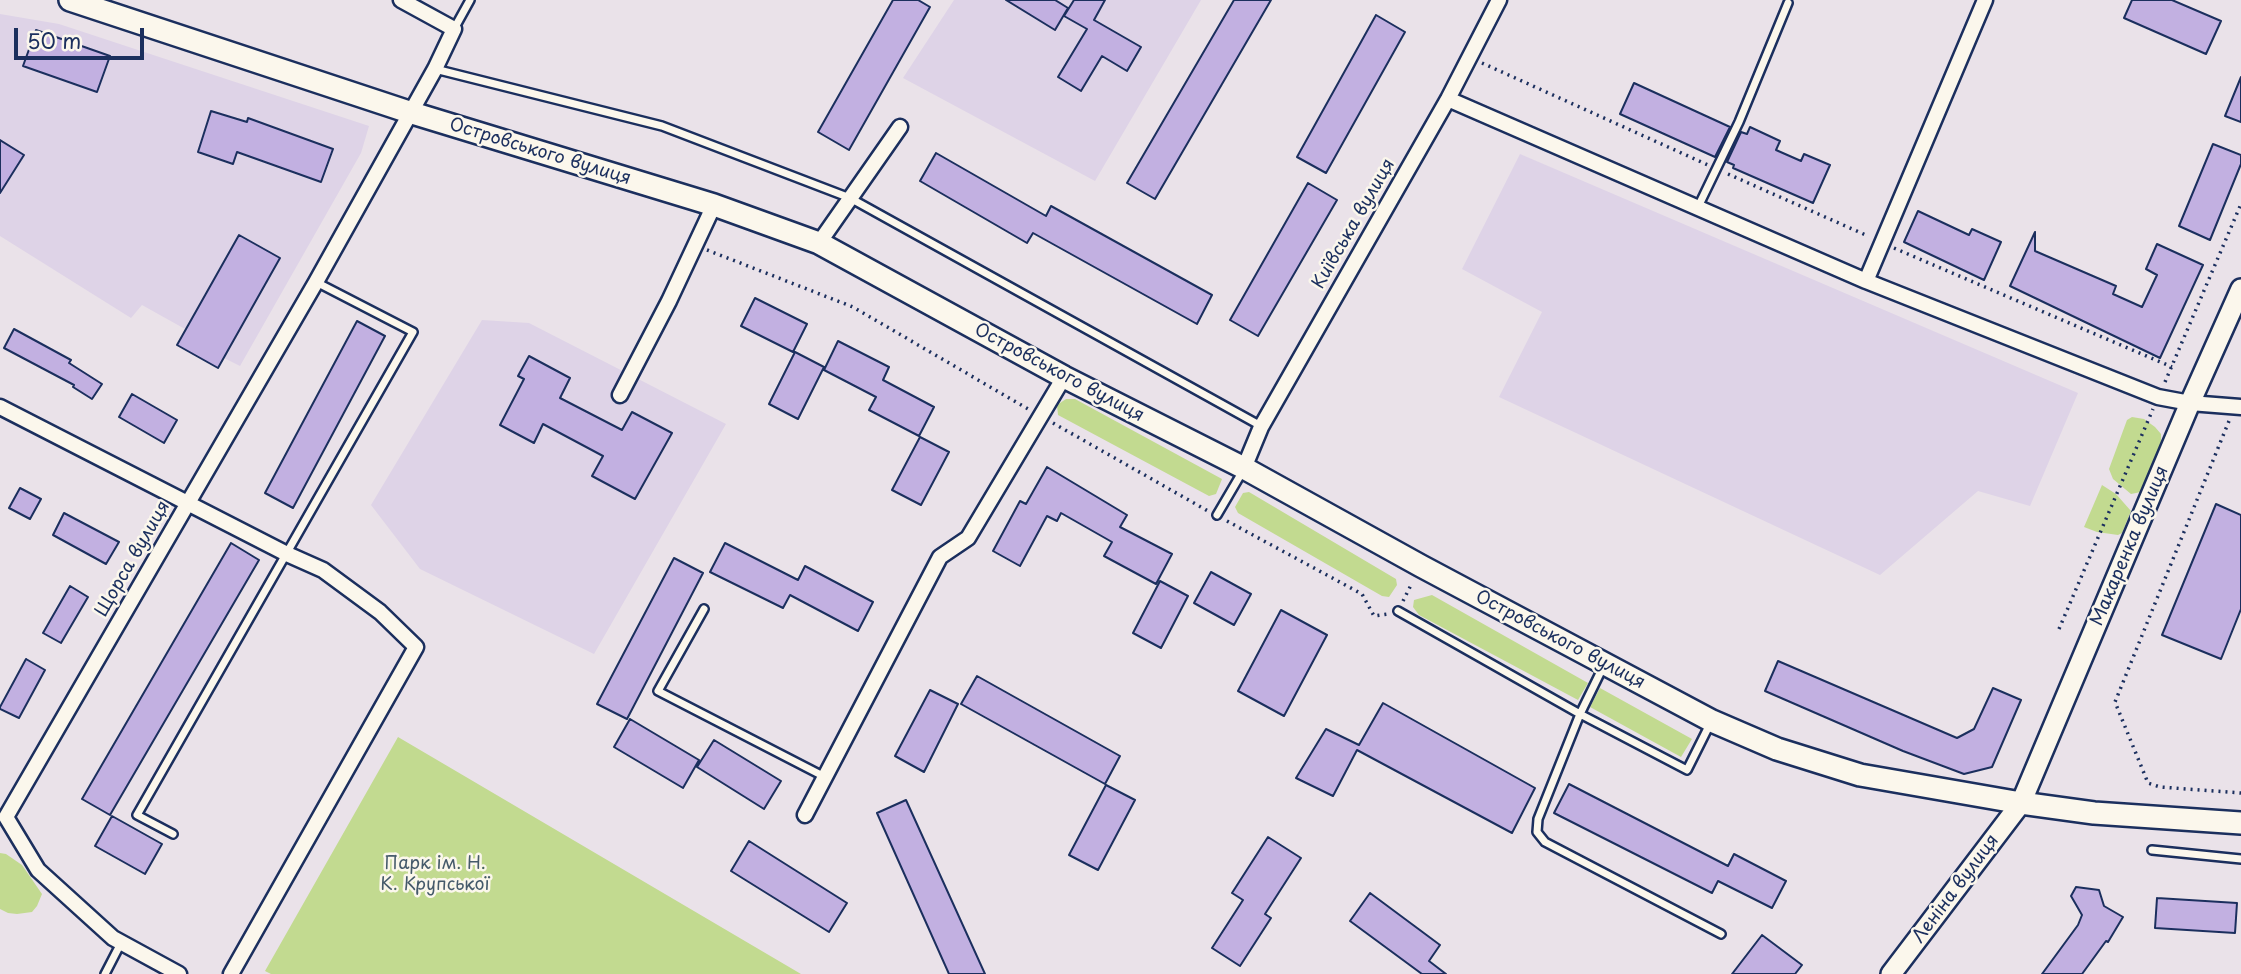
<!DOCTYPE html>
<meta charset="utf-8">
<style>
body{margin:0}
#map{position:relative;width:2241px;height:974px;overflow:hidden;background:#eae2e9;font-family:"Playpen Sans",sans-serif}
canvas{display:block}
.scale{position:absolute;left:14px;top:28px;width:130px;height:32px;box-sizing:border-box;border:4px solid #1b2f5e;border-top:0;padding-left:9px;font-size:21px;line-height:24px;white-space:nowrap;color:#1b2f5e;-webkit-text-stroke:5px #fbf7ec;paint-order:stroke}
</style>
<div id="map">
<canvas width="2241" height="974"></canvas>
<div class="scale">50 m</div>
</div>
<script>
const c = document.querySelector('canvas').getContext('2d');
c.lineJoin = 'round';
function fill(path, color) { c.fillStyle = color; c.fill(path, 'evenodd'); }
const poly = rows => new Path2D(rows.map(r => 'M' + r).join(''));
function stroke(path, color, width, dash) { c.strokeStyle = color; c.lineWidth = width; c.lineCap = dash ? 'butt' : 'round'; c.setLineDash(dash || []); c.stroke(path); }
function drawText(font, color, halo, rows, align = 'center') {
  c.font = font + ' "Playpen Sans",sans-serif'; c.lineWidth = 5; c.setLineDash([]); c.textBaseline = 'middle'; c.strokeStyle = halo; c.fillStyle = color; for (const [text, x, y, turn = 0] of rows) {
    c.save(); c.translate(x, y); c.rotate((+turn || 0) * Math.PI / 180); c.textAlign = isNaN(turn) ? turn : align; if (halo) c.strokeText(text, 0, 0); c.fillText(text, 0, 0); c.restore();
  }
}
fill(poly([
 [954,0,1201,0,1095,181,903,78],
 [0,14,59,24,369,126,361,153,240,366,224,358,218,368,177,345,185,329,142,305,131,318,0,236],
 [1520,154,2078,393,2030,506,1978,491,1880,575,1499,397,1542,312,1462,269],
 [482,320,529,323,726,424,594,654,420,569,371,505]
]), '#ded3e7');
fill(poly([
 [1066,399,1075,399,1222,479,1216,494,1209,496,1058,415,1057,405],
 [2132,417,2144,419,2155,427,2161,434,2161,443,2141,492,2131,494,2113,479,2109,469,2127,420],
 [2102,485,2116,494,2131,511,2122,533,2118,535,2097,532,2084,527],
 [1249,492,1396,579,1397,585,1389,597,1382,596,1238,513,1235,507,1243,493],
 [1432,595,1588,683,1578,700,1419,615,1413,607,1414,600],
 [1600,688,1692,739,1681,757,1590,707],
 [398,737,801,974,271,974,265,971],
 [0,853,6,854,22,865,42,894,37,906,32,912,17,914,8,913,0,909]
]), '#c2da90');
const building = poly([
 [893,0,918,0,930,7,849,150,818,132,893,0],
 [1006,0,1055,0,1068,8,1055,30,1006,0],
 [1074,0,1105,0,1094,20,1141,47,1127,71,1102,56,1081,91,1058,77,1087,29,1064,16,1074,0],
 [1234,0,1271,0,1155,199,1127,183,1234,0],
 [2132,0,2172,0,2221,21,2206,54,2124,18,2132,0],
 [1376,15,1405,32,1326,173,1297,157,1376,15],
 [36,30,110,56,97,92,23,66,36,30],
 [2241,77,2241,122,2225,116,2241,77],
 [1634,83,1730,127,1715,157,1620,114,1634,83],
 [211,111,247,122,248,118,333,149,321,182,237,152,233,164,198,152,211,111],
 [1750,127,1780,141,1776,150,1801,161,1804,154,1830,165,1813,203,1733,168,1734,165,1727,162,1741,132,1747,134,1750,127],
 [0,140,24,155,0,193,0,140],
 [2213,144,2241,155,2241,164,2210,240,2179,226,2213,144],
 [936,153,1046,216,1051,206,1212,295,1197,324,1033,233,1027,243,920,181,936,153],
 [1308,183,1337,200,1258,336,1230,320,1308,183],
 [1918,211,1969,235,1972,229,2001,242,1984,280,1904,242,1918,211],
 [2035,232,2035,251,2116,286,2113,294,2142,307,2157,275,2146,269,2157,244,2203,265,2160,358,2010,286,2035,232],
 [239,235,280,258,218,368,177,345,239,235],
 [755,298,807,324,793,352,741,326,755,298],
 [357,321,385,336,293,508,265,493,357,321],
 [14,329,71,360,69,363,102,384,92,399,73,387,74,385,4,348,14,329],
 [838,341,889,367,883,380,934,407,919,436,869,410,876,397,824,370,838,341],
 [795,352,824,367,798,419,769,404,795,352],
 [529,356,570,378,560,398,622,430,632,412,672,433,635,499,592,476,603,456,543,424,534,443,500,425,524,379,518,376,529,356],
 [132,394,177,420,164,443,119,417,132,394],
 [920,437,949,452,921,505,892,490,920,437],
 [1047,467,1127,515,1120,527,1172,554,1156,584,1104,556,1112,542,1061,513,1057,521,1047,516,1020,566,993,551,1020,501,1026,504,1047,467],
 [20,488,41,499,30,519,9,508,20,488],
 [2216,504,2241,515,2241,609,2221,659,2162,635,2216,504],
 [64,513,119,542,106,564,53,535,64,513],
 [231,543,259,560,110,815,82,799,231,543],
 [725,543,798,580,805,566,873,602,858,631,790,595,783,608,710,572,725,543],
 [674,558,703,573,627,719,597,704,674,558],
 [1211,572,1251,594,1234,625,1194,603,1211,572],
 [1160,581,1188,596,1161,648,1133,633,1160,581],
 [70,586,88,597,61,643,43,633,70,586],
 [1281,610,1327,635,1284,716,1238,691,1281,610],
 [26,659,45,670,19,718,0,709,0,707,26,659],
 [1778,661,1957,738,1974,729,1993,688,2021,700,1992,767,1964,774,1903,751,1765,691,1778,661],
 [977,676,1120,756,1105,784,961,704,977,676],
 [930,690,958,704,924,772,895,756,930,690],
 [1383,703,1535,788,1512,833,1357,750,1333,796,1296,778,1326,729,1359,745,1383,703],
 [630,719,699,760,683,788,614,747,630,719],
 [714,740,781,781,764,809,697,767,714,740],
 [1569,784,1728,866,1734,854,1786,881,1772,908,1718,881,1712,893,1554,813,1569,784],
 [1106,785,1135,800,1098,870,1069,855,1106,785],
 [906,800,985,974,949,974,877,813,906,800],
 [112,816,162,844,145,874,95,846,112,816],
 [1268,837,1301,858,1265,914,1271,918,1240,966,1212,948,1243,900,1232,893,1268,837],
 [749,841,847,903,829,932,731,871,749,841],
 [2076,887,2099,890,2104,906,2123,917,2108,942,2106,941,2082,974,2042,974,2078,925,2082,915,2071,896,2076,887],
 [1370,893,1440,945,1429,961,1446,974,1422,974,1350,921,1370,893],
 [2157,898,2237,903,2235,933,2155,928,2157,898],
 [1762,935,1802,965,1795,974,1732,974,1762,935]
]);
fill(building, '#c2b0e1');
stroke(building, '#1b2f5e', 2);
const service = poly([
 [454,29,470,0],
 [435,69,662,126,850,198,1261,426],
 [1698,207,1739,122,1788,3],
 [1217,515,1244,469],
 [704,609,658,691,825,777],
 [1398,611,1580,714,1687,770,1710,724],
 [1603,667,1580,714,1538,819,1537,832,1545,842,1721,934],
 [173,834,137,815,413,332,316,282],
 [2152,850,2241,859],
 [105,974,121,943]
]);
const minor = poly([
 [1448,99,1866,281,2158,397,2190,403,2241,407],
 [819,243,900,127],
 [1866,281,1985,0],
 [620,395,669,301,714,205],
 [0,407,287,554,323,570,380,612,416,647,231,974],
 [1244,468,1261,427,1448,99,1499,0],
 [805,815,940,557,968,538,1064,377],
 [179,974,113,938,38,870,6,817,316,282,435,69,454,29,401,0]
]);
const tertiary = poly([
 [1891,974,2021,803,2190,403,2241,289]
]);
const secondary = poly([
 [70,0,409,112,714,205,819,243,1064,377,1244,468,1421,566,1712,721,1777,749,1860,775,2021,803,2094,813,2241,823]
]);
stroke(service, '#1b2f5e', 12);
stroke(minor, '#1b2f5e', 19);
stroke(tertiary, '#1b2f5e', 24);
stroke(secondary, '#1b2f5e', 26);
stroke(poly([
 [1482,63,1708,165],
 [1728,174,1868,236],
 [1894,248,2172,367],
 [707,250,853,307,1028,409],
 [2165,382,2241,204],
 [2229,421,2115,702,2148,783,2160,787,2241,793],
 [1053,423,1208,511],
 [1227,521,1362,594,1374,616,1388,614],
 [1403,601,1412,583],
 [2059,629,2153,409]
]), '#1b2f5e', 3.5, [2, 5]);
stroke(service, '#fbf7ec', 7);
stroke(minor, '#fbf7ec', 14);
stroke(tertiary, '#fbf7ec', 19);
stroke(secondary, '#fbf7ec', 21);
drawText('18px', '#1b2f5e', '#fbf7ec', [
 ["Островського вулиця",540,152,17],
 ["Київська вулиця",1354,224,-60],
 ["Островського вулиця",1059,373,28],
 ["Макаренка вулиця",2130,546,-67],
 ["Щорса вулиця",133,559,-60],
 ["Островського вулиця",1560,640,28],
 ["Леніна вулиця",1956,889,-53]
]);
drawText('18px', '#455a6a', '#fbf7ec', [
 ["Парк ім. Н.",435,864],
 ["К. Крупської",435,885]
]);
</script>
